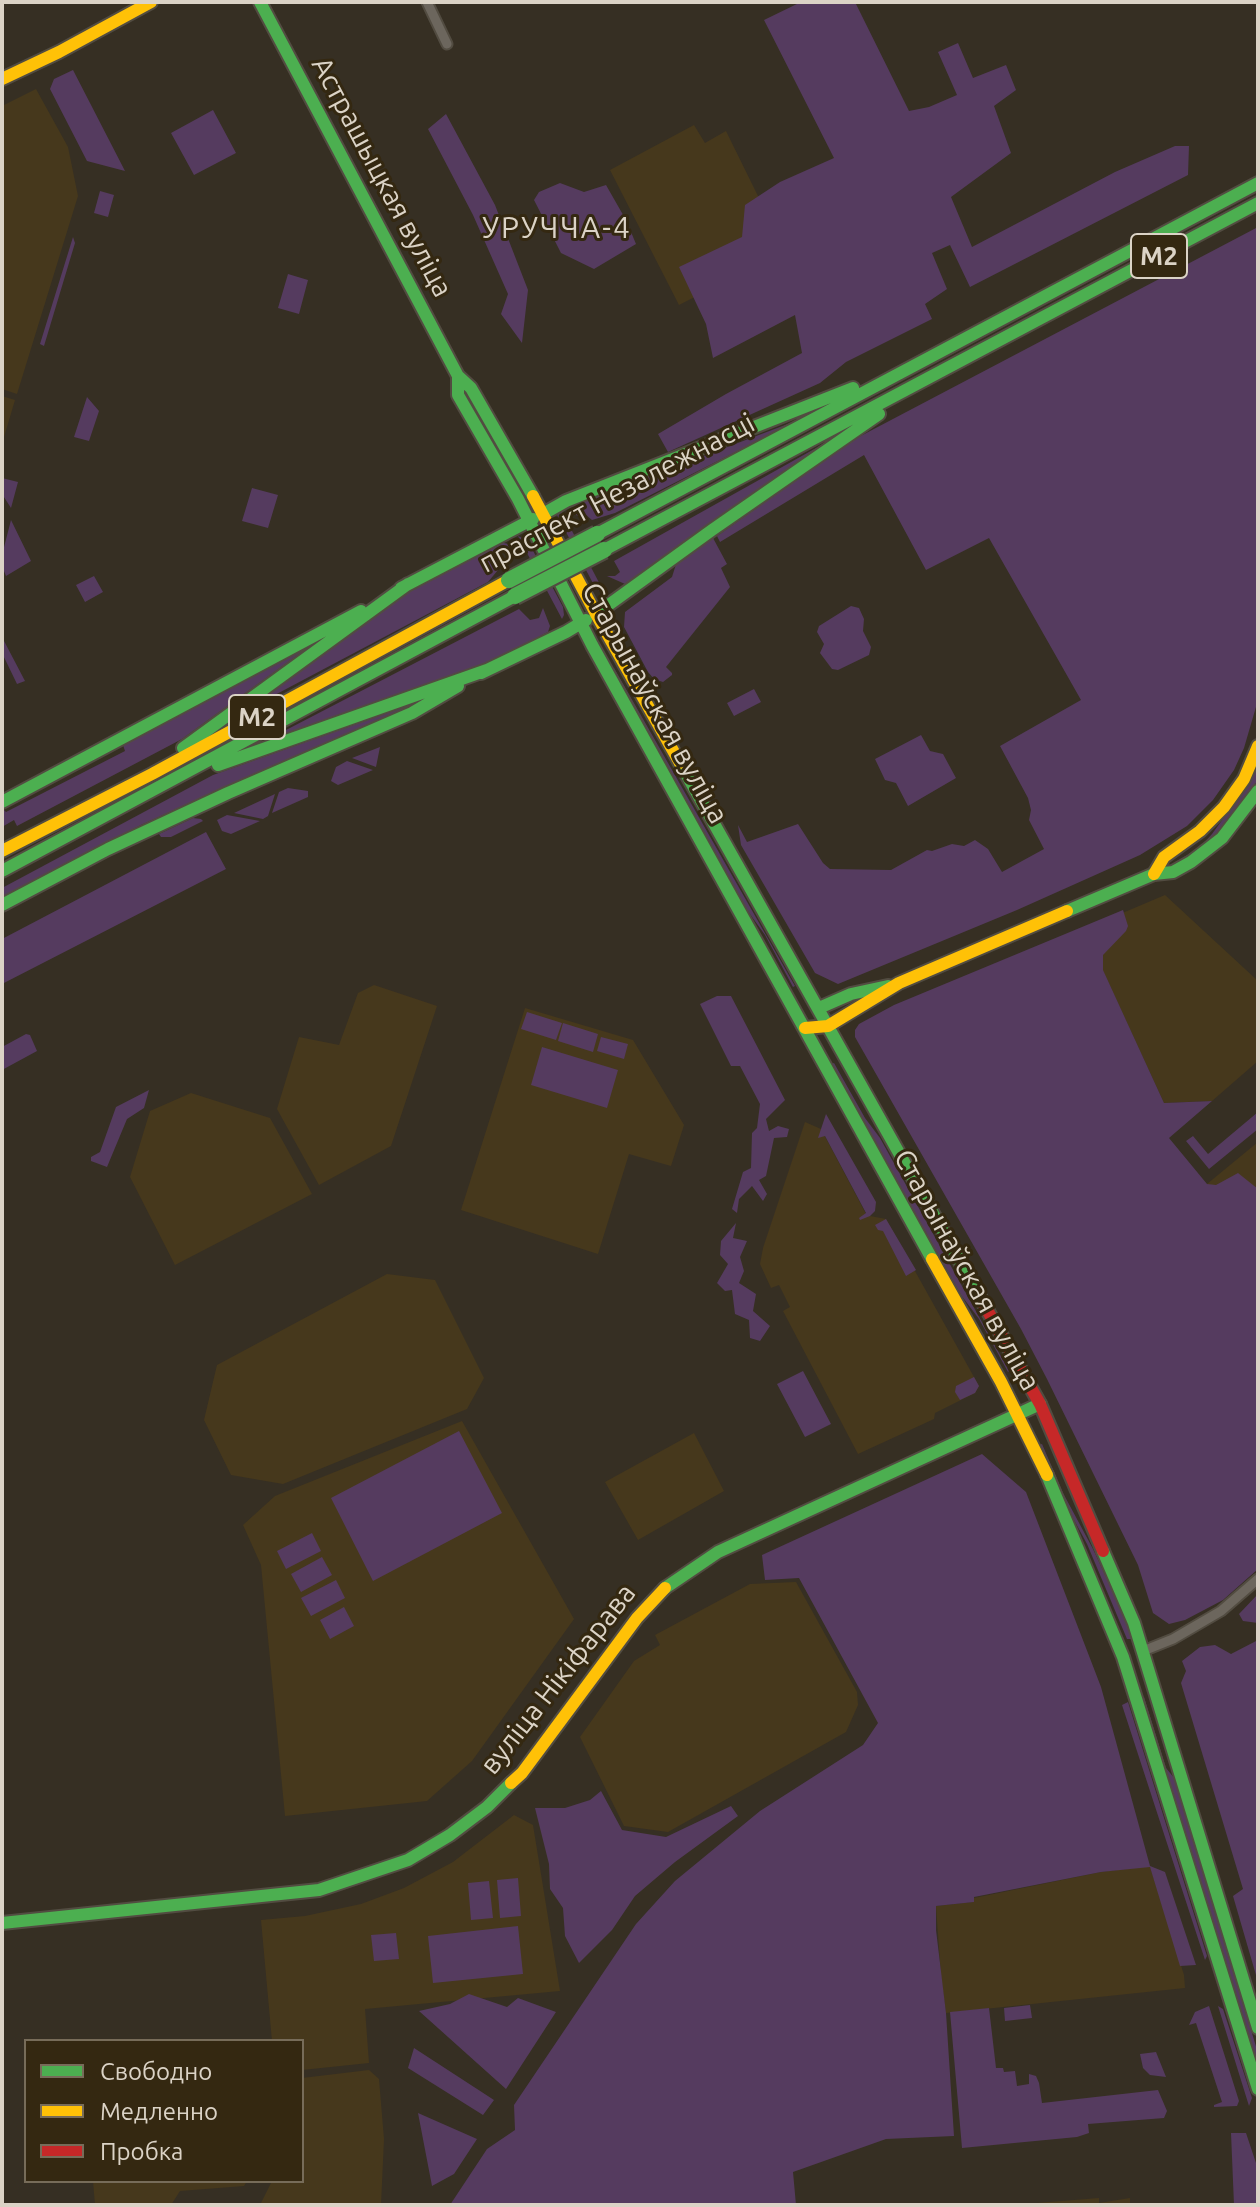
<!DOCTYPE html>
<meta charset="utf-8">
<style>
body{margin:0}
#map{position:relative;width:1260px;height:2207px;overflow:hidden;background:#362f23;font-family:Ubuntu,sans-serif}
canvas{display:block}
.frame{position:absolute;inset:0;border:4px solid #dbd3c6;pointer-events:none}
.legend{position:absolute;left:24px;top:2039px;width:280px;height:144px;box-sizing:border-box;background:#342811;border:2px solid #776c59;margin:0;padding:10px 14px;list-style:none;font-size:24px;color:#dbd3c6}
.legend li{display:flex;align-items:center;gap:16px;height:40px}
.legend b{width:40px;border:2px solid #776c59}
</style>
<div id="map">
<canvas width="1260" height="2207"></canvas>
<div class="frame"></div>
<ul class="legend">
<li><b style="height:10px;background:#4caf50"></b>Свободно</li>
<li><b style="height:10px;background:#ffc107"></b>Медленно</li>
<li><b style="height:10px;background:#c62828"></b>Пробка</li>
</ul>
</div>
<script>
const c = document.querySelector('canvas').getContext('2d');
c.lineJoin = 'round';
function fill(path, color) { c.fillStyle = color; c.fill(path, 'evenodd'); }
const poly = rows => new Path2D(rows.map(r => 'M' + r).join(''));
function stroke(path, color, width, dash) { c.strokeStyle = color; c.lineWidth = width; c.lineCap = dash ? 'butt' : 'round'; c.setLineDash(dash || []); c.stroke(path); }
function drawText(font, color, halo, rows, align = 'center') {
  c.font = font + ' Ubuntu,sans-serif'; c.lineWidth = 6; c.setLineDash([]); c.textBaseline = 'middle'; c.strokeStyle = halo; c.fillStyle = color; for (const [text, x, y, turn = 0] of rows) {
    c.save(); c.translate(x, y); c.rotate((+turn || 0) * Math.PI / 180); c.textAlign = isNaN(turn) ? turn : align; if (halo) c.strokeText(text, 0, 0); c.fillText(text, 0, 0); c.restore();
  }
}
fill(poly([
 [36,89,68,147,78,196,17,394,2,389,2,106],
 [694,125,705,143,726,131,785,251,679,305,610,170],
 [2,396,15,400,2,444],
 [1165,895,1258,981,1258,1061,1212,1101,1164,1103,1103,971,1087,928],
 [374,985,437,1006,391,1146,319,1185,277,1109,299,1037,339,1045,358,993],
 [525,1008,633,1040,684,1125,671,1166,629,1154,598,1254,461,1210],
 [191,1093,270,1118,312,1194,175,1265,130,1177,150,1111],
 [805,1122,821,1129,866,1214,870,1216,886,1219,979,1386,975,1393,935,1413,934,1419,858,1454,783,1311,790,1307,779,1285,771,1288,760,1264,763,1248],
 [1258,1142,1258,1244,1207,1184],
 [387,1274,435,1280,484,1378,467,1409,283,1484,231,1475,204,1420,217,1365],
 [462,1421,574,1619,472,1761,427,1801,285,1816,261,1565,243,1525,275,1496],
 [694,1433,724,1491,638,1540,605,1482],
 [796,1582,857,1692,858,1705,846,1732,668,1832,624,1826,580,1737,634,1661,660,1645,655,1635,750,1584],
 [514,1815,533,1825,560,1991,365,2009,369,2063,302,2070,302,2041,272,2041,261,1920,305,1916,361,1904,404,1888,453,1862],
 [1150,1866,1184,1975,1185,1988,946,2013,941,1977,936,1906,973,1902,974,1898,1101,1872],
 [369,2070,379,2079,384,2139,381,2205,260,2205,272,2181,302,2181,302,2078],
 [93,2181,247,2181,244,2186,180,2191,171,2205,95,2205],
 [1099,2198,1099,2203,1130,2198,1130,2205,1012,2205]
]), '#46381c');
fill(poly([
 [801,2,855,2,909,111,929,107,957,95,938,52,958,43,973,78,1006,65,1016,90,994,106,1011,153,951,197,972,247,1115,172,1175,146,1189,146,1188,175,970,287,950,245,932,253,947,289,925,304,932,319,846,362,820,383,668,452,658,434,726,394,802,353,795,315,713,358,706,324,679,267,742,237,745,205,780,182,834,158,764,20],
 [73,70,125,171,87,161,50,89,54,79],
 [213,110,236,153,194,175,171,133],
 [446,114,495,205,528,290,522,343,501,314,508,294,473,215,428,129],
 [560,183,584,192,606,185,626,220,636,244,594,269,561,253,534,200,539,192],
 [100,191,114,195,108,217,94,213],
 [1258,227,1258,700,1244,748,1234,770,1213,800,1187,826,1140,855,1017,910,838,984,815,973,741,845,738,825,747,842,798,824,823,863,830,869,891,870,927,850,932,851,952,844,964,846,975,840,988,849,1002,872,1044,849,1029,820,1031,810,1028,798,1000,746,1081,700,989,538,926,570,864,455,720,542,717,536,853,440],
 [73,237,75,243,44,346,40,344],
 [288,274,308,280,299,314,278,308],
 [87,397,99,411,89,441,74,437],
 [801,419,615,513,592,520,586,515,577,516,572,506],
 [834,438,625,584,607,576,615,576,620,572,614,561],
 [2,478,18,482,11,508,2,494],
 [252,488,278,495,268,528,242,521],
 [560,508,605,594,596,589,557,515],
 [11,520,31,561,6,576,2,566,2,555],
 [518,536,525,539,531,547,563,607,564,615,562,619],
 [713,538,727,564,721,568,730,587,666,667,672,673,672,675,663,682,654,679,648,672,624,627,625,612,672,577,677,561],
 [500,542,508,544,511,551,500,553,496,557,494,563,498,570,488,582,222,723,403,594],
 [94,576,103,592,85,602,76,585],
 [851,606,859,608,864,619,863,631,871,647,869,655,838,670,832,669,820,653,824,644,817,632,819,626],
 [543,608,550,626,548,632,495,660,261,743,519,609,530,620,539,618],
 [335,628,182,739,17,826,14,820,2,827,2,808,6,812,125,751,123,745],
 [3,639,25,681,17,684,2,653],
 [614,668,795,986,793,987,765,935,747,910,612,669],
 [754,689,761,702,734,716,727,703],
 [423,700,227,790,203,797,141,825,2,898,2,888,213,775],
 [921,735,930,751,943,754,956,778,908,806,896,783,885,780,875,759],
 [380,747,376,767,352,758],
 [347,761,373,770,338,785,331,781,336,767],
 [1258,763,1258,780,1239,808,1217,834,1200,849,1175,864,1174,863,1199,848,1212,834,1249,783],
 [288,788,308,791,308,797,272,813,279,792],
 [275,794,268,816,263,819,234,813],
 [227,815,260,821,231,834,222,831,217,820],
 [193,818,201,819,203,821,171,837,161,837,159,834],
 [206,832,226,869,2,984,2,939],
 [1123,910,1128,926,1126,931,1103,955,1103,970,1164,1103,1212,1101,1169,1138,1207,1184,1216,1185,1238,1173,1258,1189,1256,1210,1258,1212,1258,1569,1223,1600,1185,1620,1169,1624,1153,1613,1138,1565,1047,1379,1021,1329,855,1037,855,1030,859,1024,894,1005],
 [717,996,731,996,785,1100,766,1119,769,1131,778,1126,789,1129,787,1137,774,1138,766,1176,759,1180,767,1194,763,1201,752,1186,739,1199,737,1213,732,1209,743,1172,751,1168,752,1133,757,1128,760,1104,740,1066,731,1066,700,1004],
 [527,1012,562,1023,556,1040,521,1029],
 [563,1023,598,1034,593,1052,558,1041],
 [26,1034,30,1035,37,1051,2,1070,2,1047],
 [601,1037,628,1044,624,1059,597,1051],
 [542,1047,618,1070,607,1108,531,1085],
 [834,1063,865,1118,880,1138,1009,1371,1008,1372,979,1319,961,1295,831,1064],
 [149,1090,144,1108,127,1119,107,1167,91,1161,91,1157,100,1152,116,1107],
 [1258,1112,1258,1129,1209,1169,1186,1141,1193,1136,1208,1154],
 [826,1114,876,1202,875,1211,870,1216,860,1220,859,1218,866,1213,825,1136,818,1138],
 [886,1219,916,1270,906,1276,883,1231,878,1230,875,1225],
 [736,1223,733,1238,747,1241,740,1257,744,1271,739,1283,756,1294,753,1311,770,1326,760,1341,750,1338,749,1320,735,1314,732,1290,725,1291,717,1283,728,1264,720,1255,721,1241],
 [803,1371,831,1424,805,1437,777,1384],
 [974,1377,979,1386,975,1393,960,1400,955,1392,956,1386],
 [459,1431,502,1513,373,1581,331,1498],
 [1042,1444,1063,1493,1093,1549,1134,1637,1131,1639,1127,1639,1087,1544,1060,1494,1039,1445],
 [982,1454,1026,1492,1101,1687,1150,1866,1165,1872,1196,1965,1180,1966,1150,1867,1101,1872,974,1897,974,1902,936,1906,936,1930,946,2013,954,2136,886,2139,793,2172,796,2205,450,2205,487,2149,515,2130,514,2105,636,1924,675,1881,760,1811,863,1745,878,1723,799,1578,765,1580,762,1555],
 [312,1533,321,1551,286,1569,277,1551],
 [322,1557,332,1575,301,1592,291,1574],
 [336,1580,345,1598,311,1616,301,1598],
 [1258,1594,1258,1623,1243,1621,1239,1614],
 [344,1607,354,1626,330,1639,320,1620],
 [1258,1640,1258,1982,1233,1896,1243,1889,1181,1683,1186,1671,1182,1661,1200,1647,1215,1645,1231,1654],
 [1144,1697,1166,1768,1175,1779,1258,2053,1258,2065,1141,1698],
 [1128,1702,1207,1956,1205,1960,1122,1705],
 [601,1791,622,1830,666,1837,731,1806,738,1816,675,1862,635,1896,612,1930,579,1963,565,1936,563,1908,550,1889,549,1864,535,1808,565,1808,590,1800],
 [518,1878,521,1916,500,1918,497,1880],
 [489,1881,493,1918,471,1920,468,1883],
 [518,1926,523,1974,433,1983,428,1936],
 [396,1933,399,1959,374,1961,371,1935],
 [469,1994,507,2007,518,1998,556,2012,506,2089,419,2011,450,2004],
 [1030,2005,1032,2018,1005,2021,1004,2008],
 [1209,2006,1239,2101,1237,2106,1214,2107,1214,2105,1222,2102,1196,2023,1189,2025,1195,2012],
 [1218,2006,1223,2009,1252,2098,1249,2106],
 [989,2008,996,2068,1003,2068,1004,2072,1015,2071,1017,2086,1029,2084,1029,2074,1036,2076,1039,2083,1042,2103,1158,2090,1167,2111,1164,2118,1088,2124,1089,2133,1077,2137,962,2148,950,2012],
 [414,2048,494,2100,483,2115,408,2068],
 [1156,2052,1166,2077,1150,2075,1143,2068,1140,2054],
 [418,2113,477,2139,454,2174,432,2186],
 [1231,2133,1246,2133,1258,2169,1258,2205,1234,2205]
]), '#553b5f');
const street = poly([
 [427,2,447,44],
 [1143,1651,1173,1639,1221,1611,1258,1579]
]);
const fast = poly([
 [260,2,458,376,471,388,533,496],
 [458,376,458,395,518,499,592,645,932,1259],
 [543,514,566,501,853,388],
 [597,534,1258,183],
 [604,550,1258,203],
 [401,588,533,519],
 [596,614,712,530,879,414],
 [481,673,566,632,586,620],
 [183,748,408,584],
 [680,763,981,1299],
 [218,765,487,670],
 [2,802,361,611],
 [2,871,515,596],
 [2,905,108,849,228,793,412,713,458,686],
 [1067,911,1154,874,1173,872,1191,862,1222,838,1258,791],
 [819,1008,851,994,888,986],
 [1047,1475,1123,1657,1258,2089],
 [1103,1551,1134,1623,1258,2028],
 [665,1588,718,1552,1040,1404],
 [2,1923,319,1890,408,1860,450,1835,487,1807,511,1783]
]);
const slow = poly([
 [2,79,59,52,151,2],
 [533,496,596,614,680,763],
 [2,851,152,774,509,580],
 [1154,874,1164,857,1200,831,1224,807,1244,779,1258,746],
 [805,1028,828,1026,899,983,1067,911],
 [932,1259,1001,1382,1047,1475],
 [511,1783,522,1773,637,1618,665,1588]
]);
const jam = poly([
 [981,1299,1040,1404,1103,1551]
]);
stroke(street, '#524c41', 13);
stroke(fast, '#524c41', 16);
stroke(slow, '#524c41', 16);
stroke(jam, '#524c41', 16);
stroke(street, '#6c665d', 9);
stroke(fast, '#4caf50', 12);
stroke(slow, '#ffc107', 12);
stroke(jam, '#c62828', 12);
const fastBridge = poly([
 [509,580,597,534],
 [515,596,604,550]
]);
stroke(fastBridge, '#524c41', 20, []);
stroke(fastBridge, '#4caf50', 16);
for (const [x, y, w] of [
 [1159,256,56],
 [257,717,56]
]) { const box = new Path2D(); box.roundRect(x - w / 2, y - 22, w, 44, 6); c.fillStyle = '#342811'; c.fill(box); stroke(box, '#dbd3c6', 2); }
drawText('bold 26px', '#dbd3c6', null, [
 ["М2",1159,256],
 ["М2",257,717]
]);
drawText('28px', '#dbd3c6', '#342811', [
 ["Астрашыцкая вуліца",382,177,62],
 ["праспект Незалежнасці",617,493,-28],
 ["Старынаўская вуліца",655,703,61],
 ["Старынаўская вуліца",967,1270,61],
 ["вуліца Нікіфарава",558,1679,-52]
]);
c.letterSpacing = '2px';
drawText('30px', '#dbd3c6', '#342811', [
 ["УРУЧЧА-4",557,228]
]);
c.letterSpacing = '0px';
</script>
